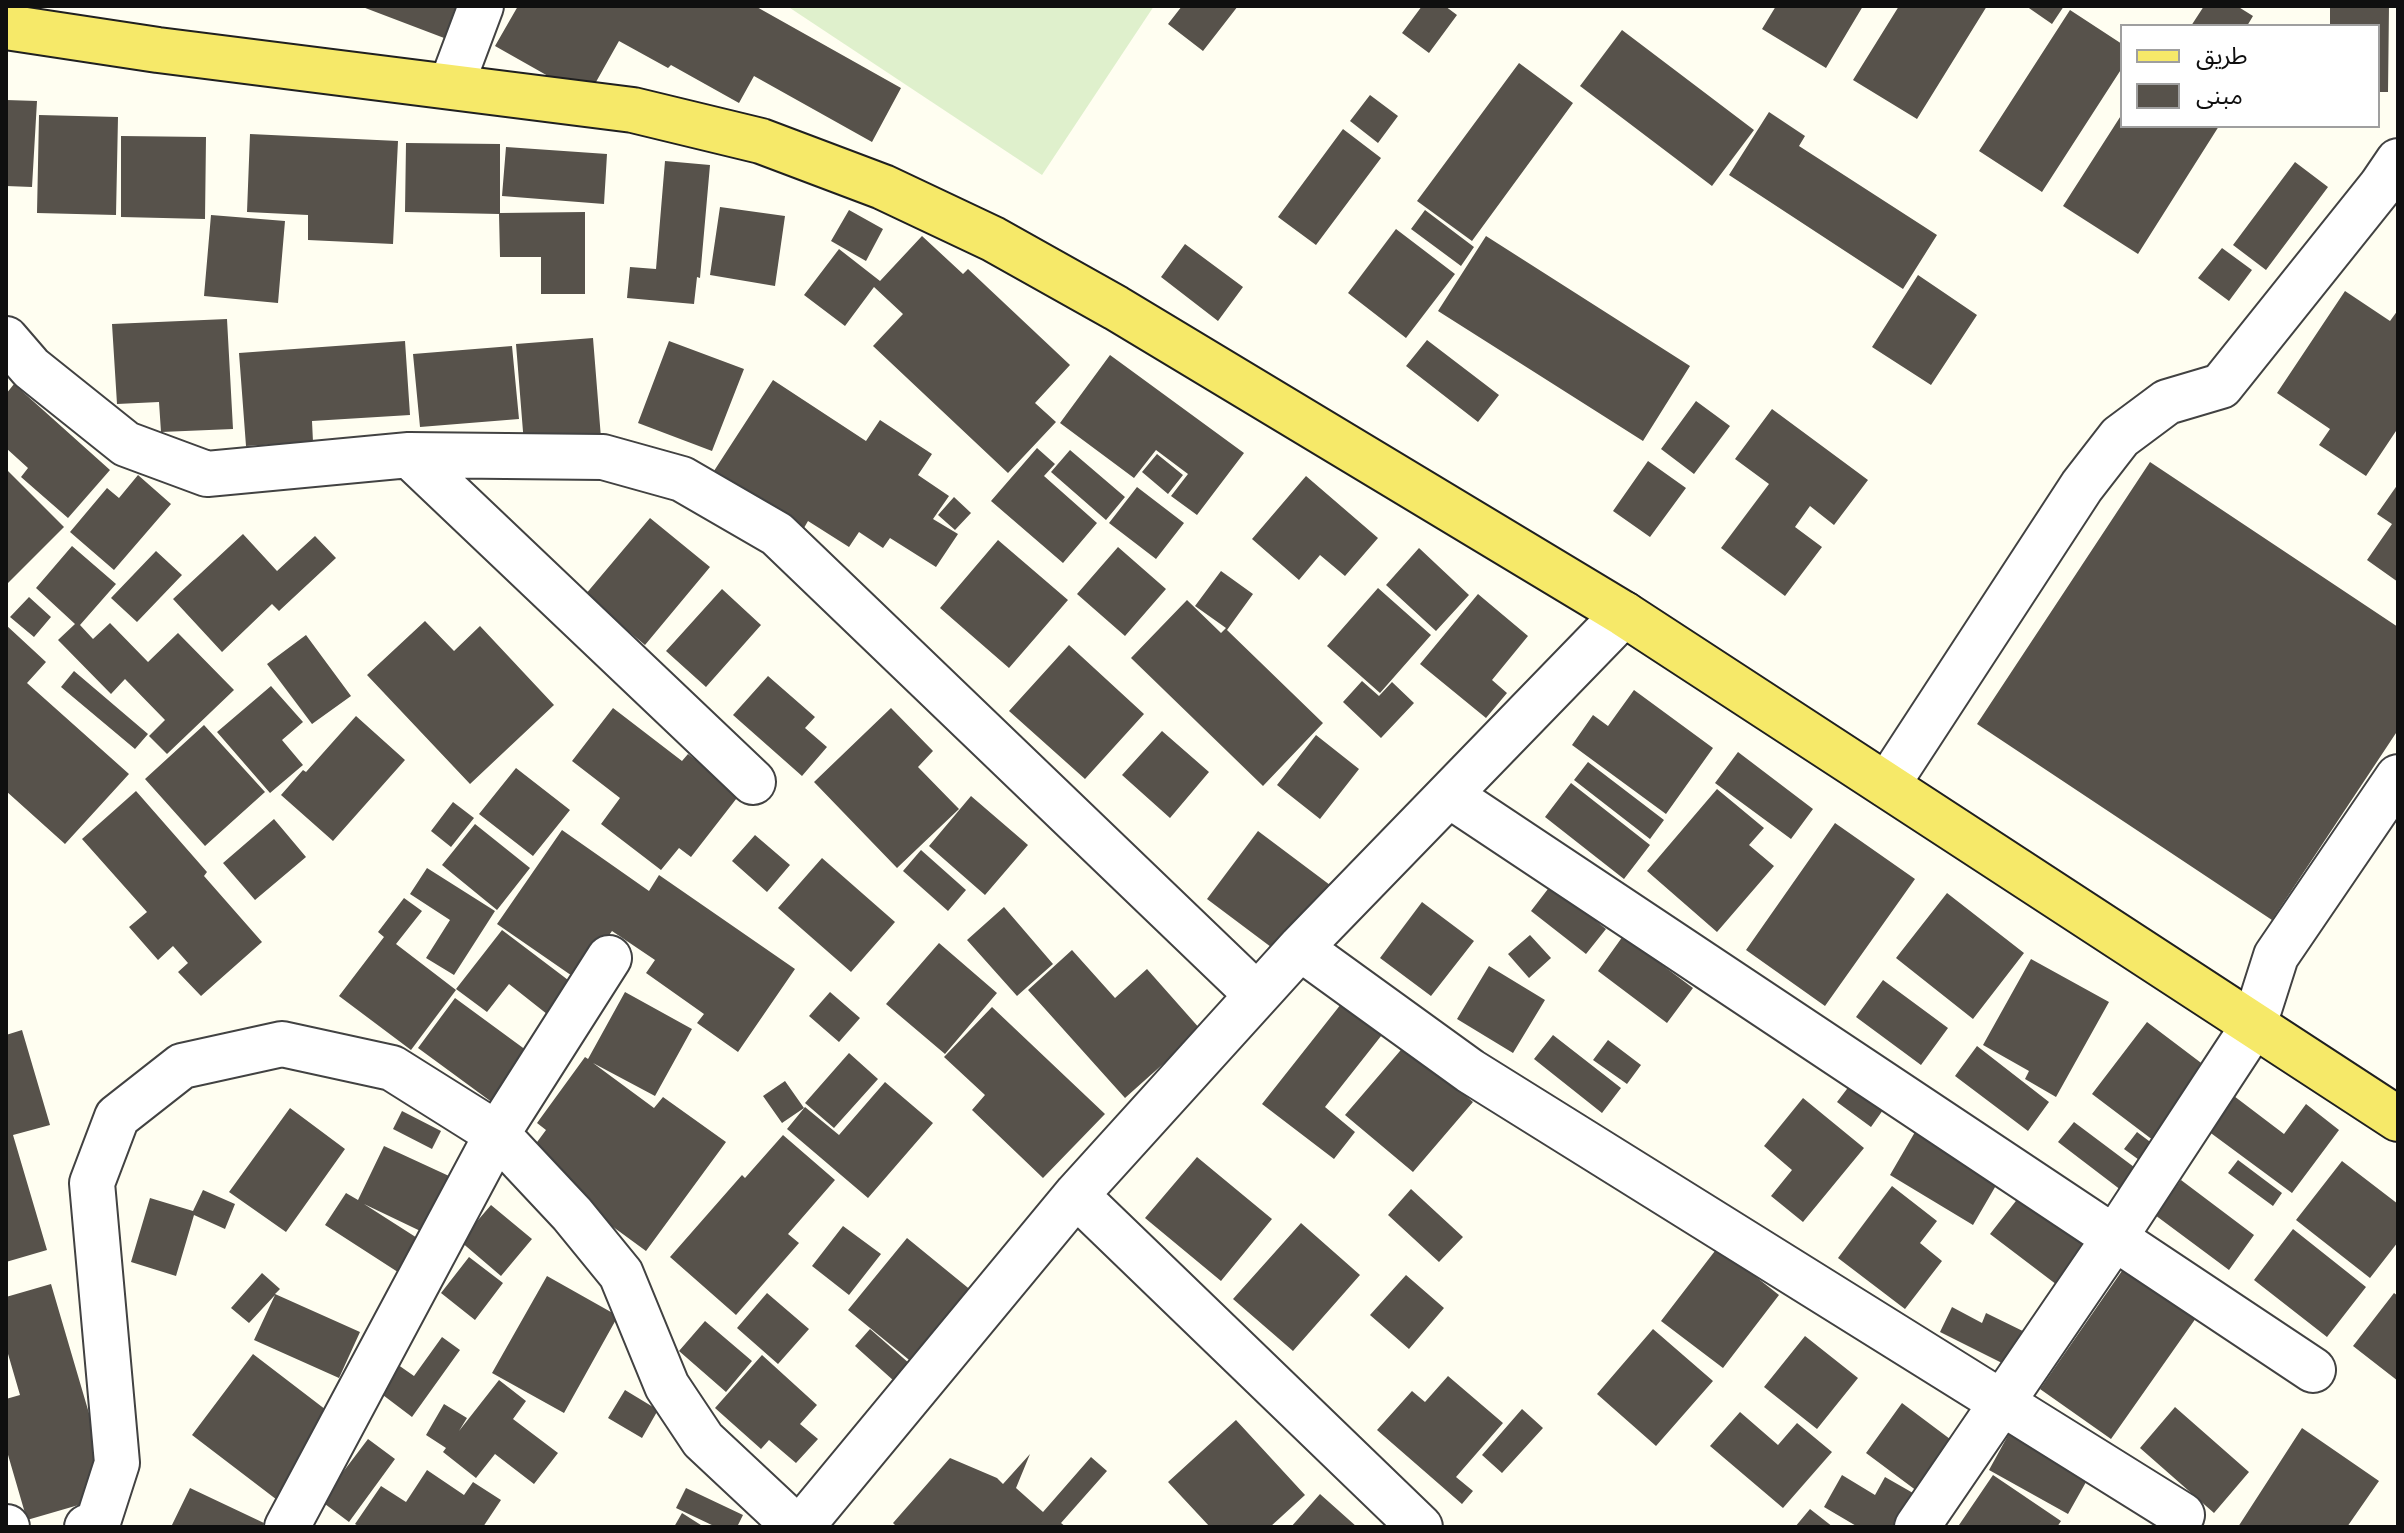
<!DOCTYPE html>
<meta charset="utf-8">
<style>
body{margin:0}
#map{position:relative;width:2404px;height:1533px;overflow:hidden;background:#fffef1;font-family:Bitter,"Noto Sans Arabic",serif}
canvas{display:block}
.frame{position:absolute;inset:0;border:8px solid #0f0f0f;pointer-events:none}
.legend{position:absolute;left:2120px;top:24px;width:260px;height:104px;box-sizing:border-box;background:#fff;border:2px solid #9f9f9f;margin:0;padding:10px 14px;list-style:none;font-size:24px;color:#0f0f0f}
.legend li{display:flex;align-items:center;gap:16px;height:40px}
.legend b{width:40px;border:2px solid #9f9f9f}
</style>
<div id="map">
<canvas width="2404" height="1533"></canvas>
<div class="frame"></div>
<ul class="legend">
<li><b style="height:10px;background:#f6e969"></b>طريق</li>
<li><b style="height:22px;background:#57524b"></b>مبنى</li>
</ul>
</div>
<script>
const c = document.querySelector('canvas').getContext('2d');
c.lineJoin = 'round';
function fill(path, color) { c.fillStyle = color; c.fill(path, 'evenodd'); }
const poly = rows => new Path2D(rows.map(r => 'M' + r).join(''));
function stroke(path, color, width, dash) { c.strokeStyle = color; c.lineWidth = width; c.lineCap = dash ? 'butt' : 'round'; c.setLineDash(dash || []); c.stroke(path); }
fill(poly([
 [787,6,1154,6,1042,175]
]), '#dff0cc');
fill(poly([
 [360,6,466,6,452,41],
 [518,6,755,6,901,88,872,142,754,76,739,103,671,65,668,68,619,41,587,98,495,46],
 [1182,6,1238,6,1203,51,1168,24],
 [1422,6,1445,6,1457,15,1429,53,1402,33],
 [1776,6,1863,6,1826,68,1762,29],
 [1899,6,1987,6,1917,119,1853,80],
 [2026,6,2064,6,2052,24],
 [2204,6,2237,6,2253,16,2247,26,2191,26],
 [2330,6,2389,6,2388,92,2378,92,2378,26,2330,26],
 [2070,10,2122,44,2122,68,2042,192,1979,151],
 [1622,30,1754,130,1712,186,1580,86],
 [1519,63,1573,103,1472,241,1417,201],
 [1370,95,1398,116,1378,143,1350,121],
 [6,100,37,101,32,187,6,186],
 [1769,112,1805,136,1799,146,1937,235,1903,289,1729,175],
 [2122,114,2122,126,2219,126,2138,254,2063,206],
 [39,115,118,117,116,215,37,213],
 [1343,129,1381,158,1316,245,1278,217],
 [250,134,398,141,393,244,308,240,308,215,247,212],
 [121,136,206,137,205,219,121,217],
 [406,143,500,144,500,213,585,212,585,294,541,294,541,257,500,257,499,214,405,212],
 [506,147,607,154,604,204,502,196],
 [665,161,710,165,700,278,697,277,694,304,627,298,630,267,656,269],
 [2295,162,2328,187,2266,270,2233,245],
 [720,207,785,216,775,286,710,275],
 [849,210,883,229,866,261,831,241],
 [1425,210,1474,247,1461,266,1411,229],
 [211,215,285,221,278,303,204,296],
 [1396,229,1455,274,1406,338,1348,293],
 [922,236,963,274,968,269,1070,365,1035,403,1056,422,1008,473,873,346,903,314,874,287,845,326,804,295,839,249,880,281],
 [1486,236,1690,366,1643,441,1438,311],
 [1185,244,1243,287,1218,321,1161,277],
 [2222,248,2252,270,2229,301,2198,278],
 [1918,275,1977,315,1931,385,1872,347],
 [2345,291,2390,321,2398,310,2398,428,2366,476,2319,445,2330,429,2277,393],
 [227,319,233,429,161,432,159,402,117,404,112,324],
 [593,338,601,438,524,444,516,344],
 [1427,340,1499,395,1478,422,1406,366],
 [405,341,410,415,312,421,313,442,246,446,239,353],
 [669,341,744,369,712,451,638,423],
 [512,346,519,419,420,427,413,354],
 [1110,355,1244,453,1197,515,1171,496,1188,474,1156,450,1134,478,1060,423],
 [773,380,866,441,880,420,932,454,918,475,949,496,933,519,958,534,936,567,890,538,883,548,859,532,849,547,808,521,801,533,712,474],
 [14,384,110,470,68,518,21,477,28,468,6,448,6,394],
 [1696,401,1730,426,1694,474,1661,449],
 [1772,409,1868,480,1834,525,1810,506,1795,527,1822,547,1785,596,1721,548,1769,484,1735,459],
 [1037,448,1055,464,1044,476,1097,523,1063,563,991,501],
 [1070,450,1125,497,1106,520,1051,472],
 [1157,454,1183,475,1168,494,1142,472],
 [1648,461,1686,488,1650,537,1613,511],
 [2150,462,2398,627,2398,730,2272,920,1977,724],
 [6,469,64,527,6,585],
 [138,475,171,504,114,570,70,532,107,488,119,498],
 [1306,476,1378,538,1345,576,1320,555,1299,580,1252,539],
 [2398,484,2398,582,2367,560,2392,524,2377,514],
 [1137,487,1184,523,1156,559,1109,523],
 [954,497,971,513,955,530,938,515],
 [650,518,710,567,645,645,585,595],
 [243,534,277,571,315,536,336,558,279,611,272,604,222,652,173,599],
 [998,540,1068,600,1009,668,940,608],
 [72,546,116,584,80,625,93,639,110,623,148,662,178,633,234,690,167,754,149,736,165,720,125,679,111,694,58,640,75,624,36,588],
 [1118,547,1166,589,1125,636,1077,594],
 [1419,548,1469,595,1436,631,1386,585],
 [156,551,182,575,137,622,111,598],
 [1221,571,1253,594,1227,630,1323,723,1263,786,1131,658,1187,600,1221,633,1226,628,1195,606],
 [1378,588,1431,635,1380,693,1327,646],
 [722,589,761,625,706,687,666,651],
 [1478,594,1528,636,1492,680,1507,693,1486,718,1420,664],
 [29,597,51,617,34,637,10,617],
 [425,621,454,651,480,626,554,705,470,784,367,675],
 [6,625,46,662,27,683,129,774,65,844,6,791],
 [306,635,351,696,312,724,267,664],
 [1069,645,1144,714,1085,779,1009,711],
 [74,671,148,734,135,749,61,687],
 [768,676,815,717,805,728,827,747,802,776,733,715],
 [1362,681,1379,696,1392,682,1414,703,1381,738,1343,702],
 [271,686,303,722,282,740,303,765,270,793,217,732],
 [1634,690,1713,748,1666,814,1572,745,1593,715,1608,726],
 [613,708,682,761,688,754,740,794,691,857,679,848,661,870,601,824,620,798,572,761],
 [891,708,933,751,918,767,959,809,897,868,814,782],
 [356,716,405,760,333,841,281,795,303,770,306,772],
 [204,725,265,792,205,846,145,779],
 [1162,731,1209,772,1170,818,1122,775],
 [1316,735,1359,769,1320,819,1277,785],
 [1738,752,1813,809,1791,839,1715,783],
 [1588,762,1664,820,1650,839,1574,780],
 [516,768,570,810,533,856,479,814],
 [1571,783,1650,845,1624,879,1545,817],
 [1717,789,1764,828,1749,845,1774,866,1717,932,1647,871],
 [136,791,207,872,204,876,262,942,201,996,178,972,188,963,173,946,158,960,129,927,147,912,82,839],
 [971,796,1028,845,985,895,929,846],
 [453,802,474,818,451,847,431,831],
 [274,819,306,857,255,900,223,863],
 [1835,823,1915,879,1825,1006,1746,950],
 [475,824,530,868,497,910,442,865],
 [562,830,649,891,659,875,795,969,738,1052,697,1023,704,1014,646,973,655,960,612,931,578,980,497,924],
 [1258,831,1330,885,1279,953,1207,899],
 [755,835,790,865,767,892,732,861],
 [921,850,966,890,948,911,903,871],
 [822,858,895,922,851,972,778,908],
 [427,868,495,911,454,975,426,958,450,920,410,894],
 [1551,885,1606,929,1586,954,1531,911],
 [1947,893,2024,953,1973,1019,1896,958],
 [404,898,422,911,396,944,456,990,411,1050,339,996,384,937,378,932],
 [1422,902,1474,941,1431,996,1380,958],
 [1004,907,1053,964,1017,996,967,940],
 [502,930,576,986,552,1018,509,984,487,1012,456,989],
 [1530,935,1551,958,1529,978,1508,954],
 [1623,936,1693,988,1667,1023,1598,971],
 [939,943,997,993,945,1054,886,1004],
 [1072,950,1115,998,1147,969,1201,1030,1125,1098,1028,990],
 [2031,959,2109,1002,2056,1097,2025,1079,2029,1071,1983,1045],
 [1489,966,1545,1000,1513,1053,1457,1019],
 [1883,980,1948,1028,1921,1065,1856,1017],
 [625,992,692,1029,655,1096,593,1063,654,1108,663,1097,726,1142,646,1251,523,1161,546,1130,537,1123,585,1057,588,1059],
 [830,992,860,1018,839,1042,809,1016],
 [455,998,530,1053,493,1103,418,1048],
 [1345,999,1385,1031,1325,1107,1355,1132,1334,1159,1262,1104],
 [992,1007,1105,1114,1043,1178,972,1110,985,1095,944,1057],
 [2147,1022,2229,1084,2174,1156,2092,1094],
 [22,1030,50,1125,13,1135,47,1250,6,1262,6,1035],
 [1553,1035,1621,1088,1602,1113,1534,1059],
 [1608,1040,1641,1065,1627,1084,1593,1060],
 [1406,1044,1473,1102,1413,1172,1345,1115],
 [1977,1046,2049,1102,2028,1131,1955,1076],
 [849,1053,878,1079,834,1128,805,1103],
 [785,1081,804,1108,782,1123,763,1096],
 [885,1082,933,1123,868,1198,787,1129,805,1107,839,1135],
 [1850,1085,1883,1110,1871,1127,1837,1102],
 [2230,1093,2284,1134,2306,1104,2339,1130,2292,1193,2204,1128],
 [1803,1098,1864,1148,1803,1222,1771,1196,1792,1170,1764,1146],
 [290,1108,345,1149,286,1232,229,1192],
 [402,1111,441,1131,432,1149,393,1129],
 [2074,1122,2150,1179,2134,1200,2058,1142],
 [1915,1132,1998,1182,1973,1225,1890,1175],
 [2137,1132,2169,1156,2157,1173,2124,1149],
 [783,1135,835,1180,788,1234,799,1243,736,1315,670,1257,742,1175,745,1178],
 [384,1146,462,1182,435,1238,364,1204,425,1243,404,1276,325,1225,346,1193,358,1200],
 [1197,1157,1272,1219,1221,1281,1145,1218],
 [2238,1160,2282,1193,2273,1206,2228,1173],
 [2342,1161,2398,1204,2398,1242,2370,1278,2296,1220],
 [2181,1180,2254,1235,2229,1270,2155,1215],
 [1892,1186,1937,1221,1920,1243,1942,1261,1905,1309,1838,1258],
 [1411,1189,1463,1237,1439,1262,1388,1215],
 [203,1190,235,1204,225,1229,194,1215,176,1276,131,1262,150,1198,193,1211],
 [2019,1197,2094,1253,2065,1291,1990,1234],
 [491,1205,532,1239,501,1276,460,1241],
 [1301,1223,1360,1275,1293,1351,1233,1299],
 [843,1226,881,1254,849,1295,812,1266],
 [2293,1229,2366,1287,2327,1337,2254,1280],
 [907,1238,978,1296,919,1368,848,1310],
 [1718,1247,1779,1295,1723,1368,1661,1321],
 [469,1257,503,1283,475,1320,441,1293],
 [2124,1268,2196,1318,2111,1439,2040,1389],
 [262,1273,280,1289,275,1294,360,1332,339,1378,254,1340,275,1295,249,1323,231,1308],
 [1406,1275,1444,1308,1409,1349,1370,1315],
 [547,1276,618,1316,564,1413,492,1373],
 [51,1284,113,1495,27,1520,6,1448,6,1399,20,1395,6,1347,6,1297],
 [767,1293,809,1329,778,1364,737,1328],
 [2394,1293,2398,1296,2398,1381,2353,1346],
 [1952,1307,1982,1323,1986,1313,2033,1336,2016,1370,1940,1332],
 [705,1321,752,1361,726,1392,679,1351],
 [870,1329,910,1364,894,1381,855,1346],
 [1653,1329,1713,1381,1656,1446,1597,1394],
 [1805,1336,1858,1378,1817,1429,1764,1387],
 [442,1337,460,1350,412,1417,375,1389,394,1362,414,1376],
 [253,1354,347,1426,285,1506,192,1435],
 [762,1355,817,1405,800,1424,818,1439,796,1463,769,1440,761,1449,715,1408],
 [1448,1376,1503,1423,1456,1477,1473,1491,1462,1504,1377,1430,1412,1391,1425,1402],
 [499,1380,526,1401,513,1419,558,1453,534,1484,495,1454,476,1478,443,1452,446,1448,426,1435,444,1404,467,1418,459,1431],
 [625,1390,658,1410,642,1438,608,1418],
 [1902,1403,1958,1445,1921,1494,1866,1453],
 [2175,1407,2249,1472,2214,1513,2140,1448],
 [1522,1409,1543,1428,1502,1473,1482,1455],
 [1740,1412,1778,1445,1797,1423,1832,1452,1783,1508,1710,1446],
 [1236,1420,1305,1495,1270,1527,1210,1527,1168,1482],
 [2302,1428,2379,1481,2347,1527,2238,1527],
 [2011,1430,2090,1475,2068,1514,1989,1470],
 [368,1439,395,1459,349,1522,321,1501],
 [1030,1454,1016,1488,1043,1512,1091,1457,1107,1471,1061,1523,1066,1527,897,1527,893,1523,950,1458,997,1478,1003,1484],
 [427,1470,464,1495,473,1482,501,1500,483,1527,360,1527,355,1524,381,1486,406,1502],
 [1842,1475,1875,1495,1885,1477,1920,1497,1904,1527,1858,1527,1824,1507],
 [1993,1475,2061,1521,2057,1527,1962,1527,1959,1525],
 [190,1488,264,1523,262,1527,171,1527],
 [686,1488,743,1515,737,1527,716,1527,676,1508],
 [1320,1494,1357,1527,1291,1527],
 [1810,1509,1833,1527,1795,1527],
 [682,1513,704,1527,674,1527]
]), '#57524b');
const minor = poly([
 [451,86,481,6],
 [6,339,31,368,126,444,207,474,409,455,603,457,682,479,777,534,1257,995],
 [409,455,753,782],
 [1887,785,2082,486,2120,437,2167,402,2221,386,2381,186,2398,161],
 [1449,795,2313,1370],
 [1300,948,1470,1071,2182,1515],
 [1076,1195,1420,1527],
 [6,1527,7,1527],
 [87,1527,98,1522,117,1463,92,1183,117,1117,182,1066,282,1044,392,1068,497,1134,572,1214,621,1274,667,1386,703,1440,796,1527],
 [287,1527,497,1134,609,958],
 [801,1527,1076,1195,1300,948,1624,614],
 [1917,1527,2115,1237,2254,1025,2276,956,2398,777]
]);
const major = poly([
 [6,27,158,50,633,110,761,141,883,187,993,239,1116,308,1624,614,2398,1119]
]);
stroke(minor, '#424242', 48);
stroke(major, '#202020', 48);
stroke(minor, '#fff', 44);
stroke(major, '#f6e969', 44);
</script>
